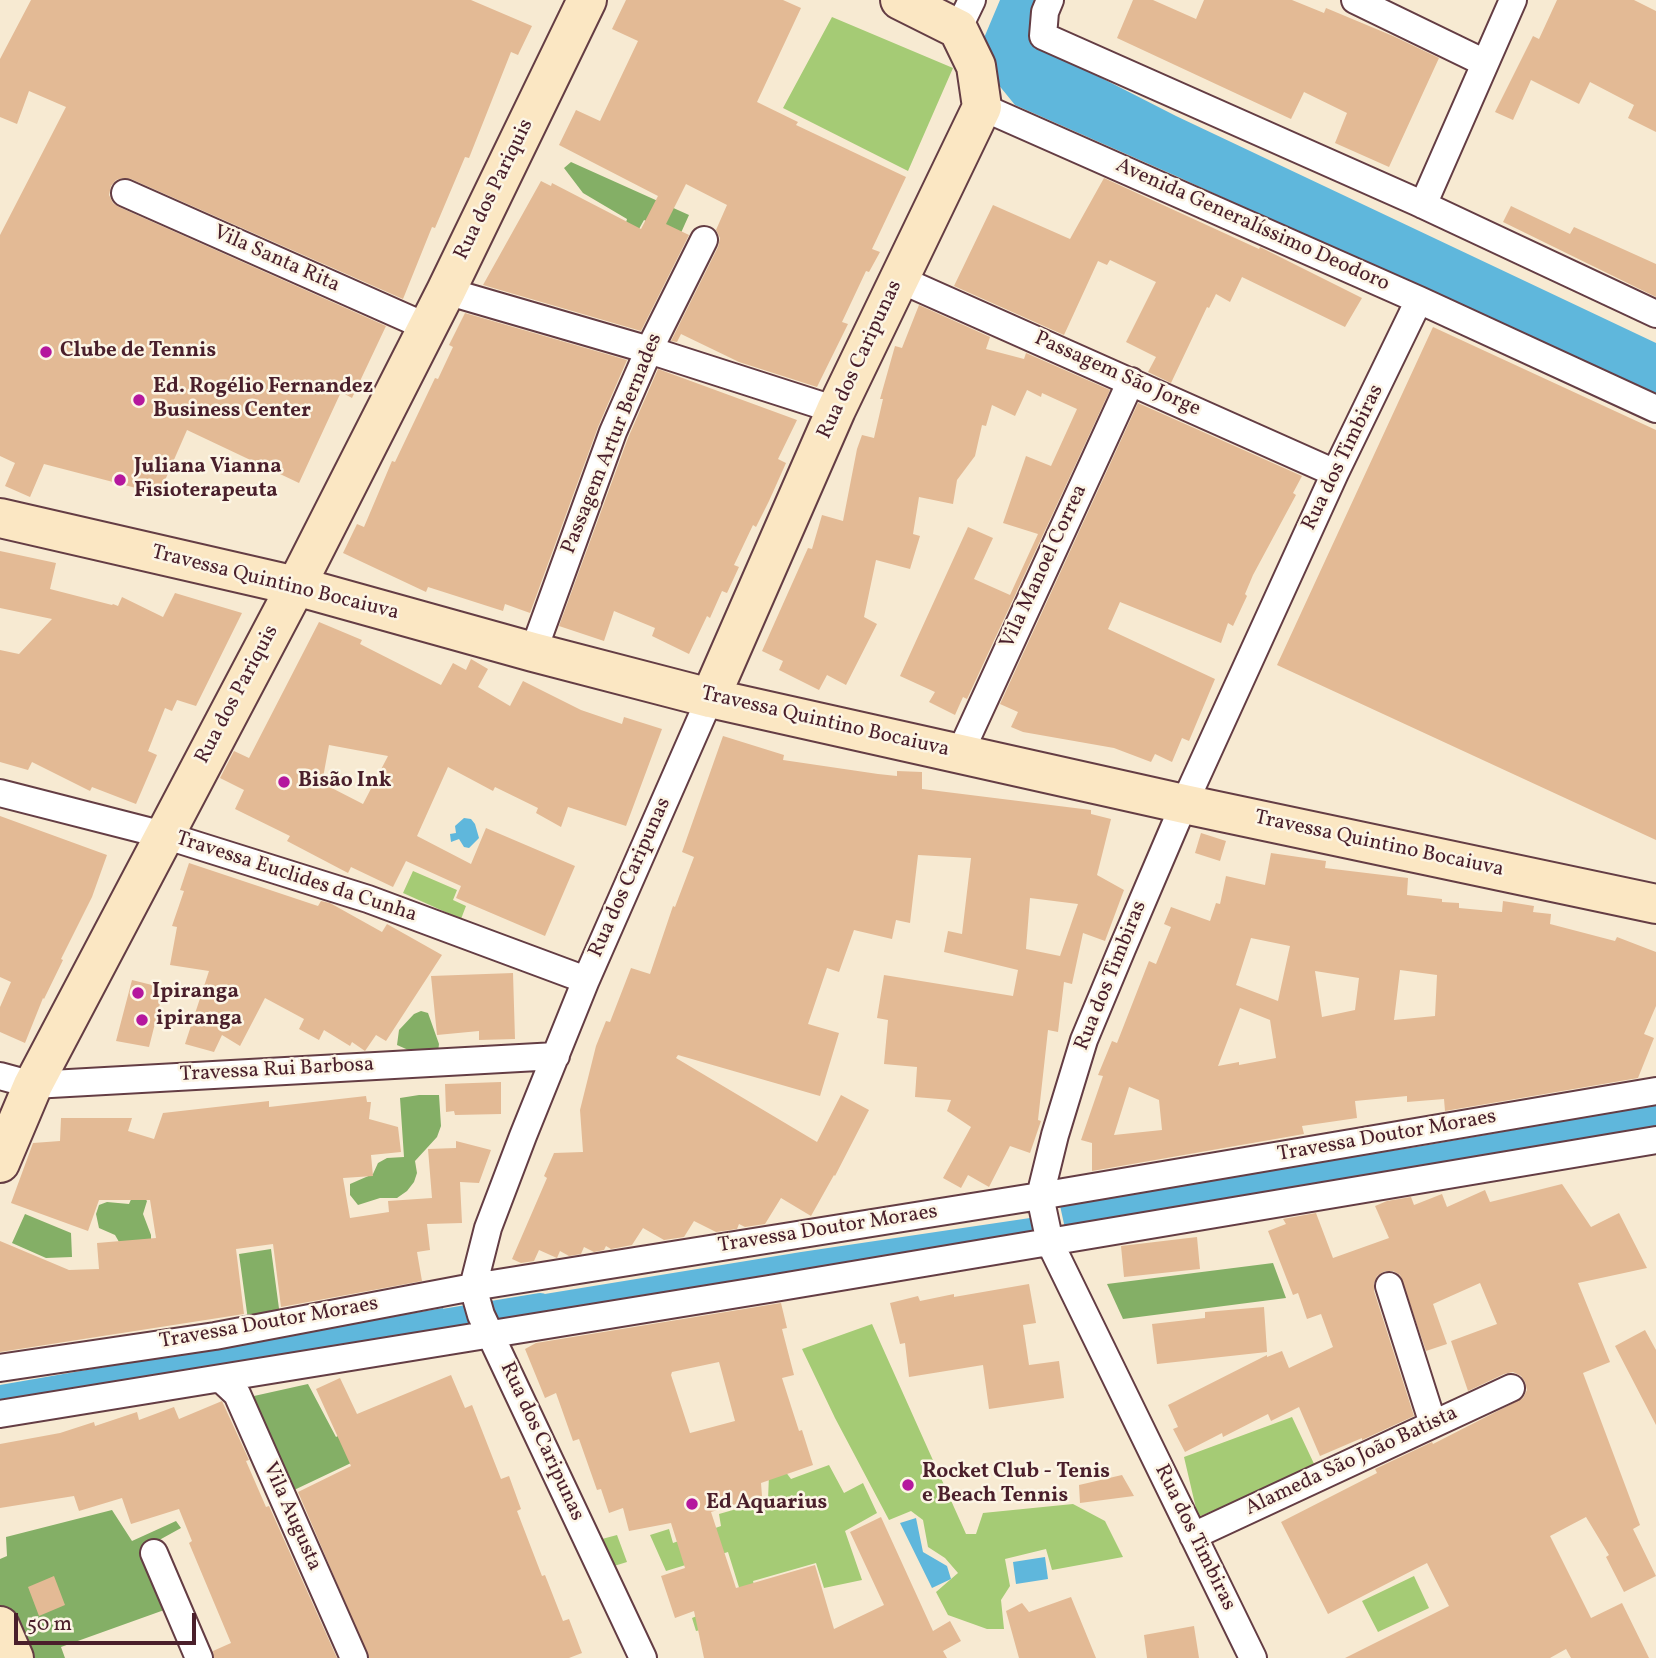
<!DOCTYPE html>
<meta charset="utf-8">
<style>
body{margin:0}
#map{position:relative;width:1656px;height:1658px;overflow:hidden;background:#f7ead2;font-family:Vollkorn,serif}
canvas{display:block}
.scale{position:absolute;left:14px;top:1613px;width:182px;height:32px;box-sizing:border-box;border:4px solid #4a1f2b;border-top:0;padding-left:9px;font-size:21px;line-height:24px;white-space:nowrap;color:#4a1f2b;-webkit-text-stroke:5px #fcf5e5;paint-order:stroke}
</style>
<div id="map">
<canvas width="1656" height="1658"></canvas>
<div class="scale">50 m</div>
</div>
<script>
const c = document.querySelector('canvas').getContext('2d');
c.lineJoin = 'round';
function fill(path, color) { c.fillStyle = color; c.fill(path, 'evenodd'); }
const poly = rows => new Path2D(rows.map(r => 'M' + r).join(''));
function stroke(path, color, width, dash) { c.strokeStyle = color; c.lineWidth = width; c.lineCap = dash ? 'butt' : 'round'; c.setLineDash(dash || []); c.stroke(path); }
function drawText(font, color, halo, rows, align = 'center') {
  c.font = font + ' Vollkorn,serif'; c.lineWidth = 5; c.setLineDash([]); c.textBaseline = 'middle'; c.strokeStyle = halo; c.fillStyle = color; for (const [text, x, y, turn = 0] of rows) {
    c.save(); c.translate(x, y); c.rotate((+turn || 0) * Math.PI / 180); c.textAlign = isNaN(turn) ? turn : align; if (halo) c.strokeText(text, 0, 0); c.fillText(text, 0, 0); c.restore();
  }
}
fill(poly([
 [832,17,953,68,908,171,783,108],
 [413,871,457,890,453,900,466,906,461,919,403,893],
 [872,1324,966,1534,976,1534,983,1513,1073,1504,1105,1521,1123,1557,1052,1570,1046,1549,1005,1559,1010,1586,1001,1600,1004,1629,987,1629,948,1615,936,1592,958,1573,945,1558,928,1547,923,1520,911,1511,889,1520,835,1418,802,1349],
 [1292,1417,1316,1468,1198,1517,1184,1457],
 [829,1465,844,1493,863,1483,877,1513,845,1531,862,1580,824,1588,816,1563,753,1581,761,1616,696,1631,692,1618,742,1597,728,1552,666,1571,650,1535,669,1529,673,1543,721,1526,719,1514,768,1500,769,1475,785,1471,791,1479],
 [617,1535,627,1562,614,1566,602,1539],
 [1414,1576,1429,1608,1378,1632,1362,1601]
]), '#a5cb75');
fill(poly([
 [571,162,689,215,680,235,644,220,634,238,624,230,627,219,583,193,564,168],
 [421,1011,428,1013,439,1044,438,1052,422,1056,397,1045,399,1030,414,1014],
 [419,1095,439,1095,441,1126,437,1137,415,1161,417,1173,414,1182,407,1191,397,1198,380,1198,358,1205,350,1195,350,1184,373,1174,378,1163,387,1158,404,1157,400,1098],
 [141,1194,147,1201,143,1214,151,1235,151,1246,122,1247,115,1235,99,1228,96,1214,99,1205,107,1202,129,1204,133,1195],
 [25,1214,71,1233,72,1257,46,1258,12,1243],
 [271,1249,280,1316,248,1320,239,1254],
 [1273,1263,1286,1298,1123,1319,1107,1284],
 [308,1384,336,1437,366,1421,370,1454,292,1491,245,1398],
 [112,1510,132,1541,176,1521,181,1528,143,1549,167,1609,61,1647,65,1658,22,1658,0,1607,0,1559,7,1556,6,1537]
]), '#84af66');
fill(poly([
 [1000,0,1042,0,1041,45,1078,66,1176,116,1656,343,1656,396,1176,176,1015,105,993,78,981,45],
 [464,818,471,819,475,824,479,838,469,848,464,847,459,839,451,842,450,834,456,833,455,826],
 [1628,1110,1626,1139,1066,1233,1059,1201,1410,1148],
 [1030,1218,1034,1238,508,1326,502,1301,801,1252],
 [443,1308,451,1338,0,1407,0,1385],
 [916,1518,923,1552,947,1566,951,1579,932,1588,900,1523],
 [1045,1557,1048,1579,1016,1584,1013,1562]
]), '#5fb7dc');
stroke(poly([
 [1592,1125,1656,1114],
 [412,1327,540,1306]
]), '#5fb7dc', 26);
fill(poly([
 [31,0,471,0,532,26,518,55,511,52,469,158,465,157,435,228,432,227,403,299,131,179,123,178,116,180,111,186,109,195,113,203,119,207,386,326,352,398,341,392,299,483,187,430,159,494,44,464,30,497,5,486,15,463,0,456,0,235,66,107,29,91,17,124,0,117,0,59],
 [626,0,783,0,801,8,757,102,798,122,796,125,906,177,872,249,880,252,869,272,866,271,842,322,848,324,817,387,739,362,681,334,677,342,671,341,718,247,720,238,716,230,727,205,686,184,666,224,689,235,641,331,483,285,541,181,551,186,552,183,641,229,658,196,559,145,576,110,600,121,638,41,612,29],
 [1133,0,1153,0,1196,19,1204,0,1292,0,1324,13,1326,8,1393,36,1439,58,1389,167,1335,143,1347,113,1304,92,1291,119,1117,38],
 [1557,0,1634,0,1656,11,1656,132,1628,118,1634,105,1590,82,1579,104,1531,80,1513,120,1495,112,1533,36,1539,39],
 [1104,178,1259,249,1260,247,1362,298,1345,327,1242,277,1230,302,1216,294,1209,308,1207,307,1171,383,1148,372,1156,357,1126,342,1156,282,1110,260,1107,265,1098,261,1064,335,954,286,993,205,1070,239],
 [1511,206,1570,234,1574,227,1656,264,1656,297,1503,222],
 [919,305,990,337,986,349,1024,359,1026,353,1110,390,967,699,963,697,955,715,929,702,935,692,900,676,968,527,993,538,974,579,1010,595,1038,534,1003,523,1026,456,1051,466,1077,409,1042,393,1041,397,1027,390,1015,416,992,405,986,426,982,425,975,456,957,480,953,504,919,497,913,534,920,536,910,569,876,560,864,617,877,624,846,685,827,675,819,690,779,670,783,661,762,651,808,548,812,549,822,515,843,521,857,449,862,435,874,438,883,399,880,399,895,346,902,348],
 [465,313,627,360,598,427,530,613,505,604,503,611,428,587,426,592,343,553,357,524,364,527,392,461,395,462,435,378,438,379,453,347,449,345],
 [1433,327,1656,430,1656,840,1277,665],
 [658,369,797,420,778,459,786,463,769,501,756,527,753,525,734,565,739,567,727,593,722,591,710,618,707,616,689,654,652,636,655,628,614,611,604,641,559,626,628,438],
 [1138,403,1302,476,1293,493,1296,495,1253,575,1245,594,1247,596,1233,626,1228,623,1221,643,1120,602,1108,629,1215,679,1189,741,1182,738,1172,762,1155,754,1151,762,1114,748,1023,732,1011,727,1018,712,1000,704],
 [0,551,56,563,50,589,112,605,113,604,118,606,122,597,163,617,175,593,242,613,196,706,177,700,172,711,165,708,148,751,157,755,136,804,92,787,90,791,32,762,28,770,0,762,0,650,19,654,52,619,0,608],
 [319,622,362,640,360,644,441,685,453,663,466,670,471,659,488,669,478,687,510,706,523,681,581,710,622,724,624,717,662,729,626,826,568,807,561,827,536,813,538,808,495,787,493,791,448,767,417,836,471,864,486,828,575,866,545,936,456,898,461,886,406,861,393,887,351,867,348,873,287,841,290,836,235,809,244,790,220,778,234,751,249,758],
 [329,745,388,756,363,804,322,783],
 [723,736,784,755,783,760,878,774,897,776,897,771,922,772,922,789,1091,810,1091,814,1111,819,1097,875,1124,890,1105,941,1083,933,1072,984,1064,982,1058,1032,1048,1030,1038,1120,1041,1121,1030,1153,1010,1146,989,1187,968,1175,961,1188,943,1178,971,1127,947,1111,951,1100,915,1097,917,1067,884,1064,888,1020,877,1018,884,975,1013,996,1018,970,944,952,948,931,962,934,971,858,918,855,910,923,896,920,892,939,854,930,839,972,827,968,808,1024,839,1033,820,1096,678,1055,676,1058,817,1142,841,1095,869,1110,835,1176,834,1175,811,1216,781,1198,765,1224,745,1227,739,1224,737,1229,716,1232,694,1221,684,1237,664,1240,643,1228,632,1245,611,1249,606,1246,604,1250,594,1252,584,1247,581,1254,569,1256,560,1251,557,1258,539,1250,534,1261,521,1263,512,1259,547,1178,544,1176,554,1153,583,1152,580,1110,596,1046,606,1021,610,1022,631,968,650,974,673,906,675,907,694,857,682,852],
 [1030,898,1078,904,1060,956,1026,949],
 [0,816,107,855,92,897,61,959,63,960,44,999,43,998,25,1043,0,1032,0,1007,11,982,0,977],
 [1201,833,1226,841,1220,861,1195,853],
 [1271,853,1326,861,1325,868,1408,878,1407,895,1442,899,1442,902,1459,903,1459,908,1502,912,1503,901,1534,906,1533,912,1551,914,1550,924,1615,941,1617,937,1656,952,1656,1006,1644,1034,1654,1038,1638,1078,1445,1111,1444,1099,1407,1102,1407,1096,1355,1101,1357,1118,1302,1126,1304,1134,1092,1171,1092,1143,1081,1140,1103,1076,1098,1075,1112,1041,1117,1043,1149,961,1156,964,1171,927,1164,924,1171,907,1210,921,1216,903,1220,904,1226,876,1265,885],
 [1251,938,1290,946,1278,1001,1236,985],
 [1400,970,1437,975,1435,1016,1394,1020],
 [1315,971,1359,978,1355,1010,1322,1017],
 [1240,1008,1270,1020,1276,1058,1239,1065,1239,1062,1218,1066],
 [1129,1087,1159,1100,1162,1130,1114,1135],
 [189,863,318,906,321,901,330,903,382,932,387,924,442,955,386,1041,376,1035,365,1051,352,1042,350,1046,324,1030,319,1040,299,1029,304,1019,265,998,240,1046,222,1035,214,1052,185,1044,209,971,170,965,177,927,172,926,184,891,180,890],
 [513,973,515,1039,479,1040,479,1031,437,1035,431,976],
 [132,980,164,988,149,1047,116,1041],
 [501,1082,501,1114,455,1115,454,1111,446,1112,445,1084],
 [366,1096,367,1102,371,1102,369,1119,398,1127,401,1152,371,1155,373,1176,343,1178,350,1218,389,1212,388,1201,432,1198,428,1149,456,1148,456,1141,491,1150,479,1183,460,1182,462,1223,427,1224,430,1250,417,1252,422,1281,281,1307,273,1244,236,1249,244,1314,0,1352,0,1241,69,1270,99,1269,97,1243,156,1238,150,1200,99,1200,88,1231,11,1203,33,1143,60,1141,61,1118,132,1118,128,1131,154,1139,163,1113,269,1101,269,1107],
 [1562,1184,1591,1227,1619,1213,1647,1268,1578,1283,1610,1362,1583,1373,1640,1525,1633,1529,1656,1576,1624,1592,1606,1557,1609,1555,1586,1517,1550,1536,1591,1618,1622,1603,1649,1658,1571,1658,1566,1649,1550,1658,1345,1658,1449,1606,1427,1563,1328,1614,1281,1522,1377,1473,1375,1469,1432,1442,1433,1444,1523,1398,1527,1390,1525,1382,1521,1376,1513,1372,1504,1374,1468,1391,1451,1341,1497,1324,1480,1283,1433,1304,1447,1344,1426,1351,1400,1275,1393,1271,1385,1271,1377,1276,1374,1283,1374,1291,1414,1416,1362,1440,1362,1438,1320,1456,1299,1407,1271,1421,1268,1414,1223,1437,1222,1433,1185,1452,1173,1429,1178,1427,1168,1405,1267,1355,1267,1357,1282,1351,1289,1368,1333,1347,1321,1314,1307,1319,1298,1293,1293,1295,1268,1231,1286,1224,1283,1219,1316,1213,1333,1258,1389,1238,1375,1206,1387,1201,1411,1197,1414,1205,1442,1194,1447,1207,1485,1190,1490,1202],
 [1197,1237,1200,1269,1124,1277,1121,1246],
 [1029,1284,1036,1323,1023,1325,1029,1365,1059,1361,1064,1398,989,1409,983,1365,909,1377,905,1343,900,1344,890,1303,918,1296,920,1301,954,1294,954,1297],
 [781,1303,787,1328,782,1329,794,1375,782,1378,799,1431,802,1430,813,1465,761,1483,762,1496,711,1512,736,1588,815,1565,834,1629,884,1605,850,1532,881,1517,933,1631,950,1621,961,1641,943,1651,947,1658,704,1658,694,1611,675,1618,661,1576,685,1568,671,1523,629,1531,623,1508,609,1513,601,1489,597,1490,579,1439,573,1441,556,1393,545,1398,525,1349,536,1343],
 [719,1362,735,1421,690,1433,671,1375,672,1372],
 [1264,1307,1267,1352,1157,1364,1152,1324,1205,1318,1205,1312],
 [1645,1330,1656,1350,1656,1425,1615,1346],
 [451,1375,465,1408,472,1405,501,1479,509,1476,521,1509,517,1511,542,1576,545,1575,563,1621,569,1619,582,1653,569,1658,369,1658,298,1492,351,1466,316,1389,340,1378,357,1414],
 [222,1401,249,1460,246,1461,266,1507,269,1506,337,1658,214,1658,213,1651,231,1643,189,1543,192,1541,179,1509,131,1524,122,1498,79,1511,74,1496,0,1508,0,1444,60,1433,94,1422,95,1426,137,1412,139,1420,174,1407,179,1419],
 [1122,1475,1134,1496,1080,1503,1079,1485],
 [54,1576,65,1605,39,1616,28,1587],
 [1071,1597,1096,1658,1019,1658,1006,1611,1022,1603,1029,1612],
 [1194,1626,1199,1658,1147,1658,1144,1635]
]), '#e3ba95');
const street = poly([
 [1050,0,1045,12,1043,36,1417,202,1656,314],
 [1355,0,1485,63],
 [958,29,972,0],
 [982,107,1419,300,1656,409],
 [125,193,427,327],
 [1423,205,1513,0],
 [899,279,1335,473],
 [446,291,649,350,836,410],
 [533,652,613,432,649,350,704,240],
 [960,753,1131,381],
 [0,793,164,835,368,899,586,980],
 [0,1076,33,1085,556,1056],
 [1389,1286,1433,1424],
 [0,1368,215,1336,473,1287,1040,1196,1656,1091],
 [222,1380,237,1394,354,1658],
 [0,1414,769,1289,1656,1140],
 [1193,1536,1511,1388],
 [154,1553,199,1658],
 [643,1658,481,1315,473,1287,488,1228,523,1136,586,980,710,698],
 [1253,1658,1050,1243,1040,1196,1055,1135,1084,1040,1122,949,1184,804,1335,473,1419,300]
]);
const secondary = poly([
 [0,518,296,586,533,652,710,698,1184,804,1656,904],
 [710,698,836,410,982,107,976,66,958,29,900,0],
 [0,1163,33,1085,296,586,446,291,587,0],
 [0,1626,14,1658]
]);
stroke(street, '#643d44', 30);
stroke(secondary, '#643d44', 42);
stroke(street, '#fff', 26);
stroke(secondary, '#fbe7c3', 38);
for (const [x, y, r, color] of [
 [46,352,7,"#b5179e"],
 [139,400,7,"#b5179e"],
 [120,480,7,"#b5179e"],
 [284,782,7,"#b5179e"],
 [138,993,7,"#b5179e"],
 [142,1020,7,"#b5179e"],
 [908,1485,7,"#b5179e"],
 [692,1504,7,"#b5179e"]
]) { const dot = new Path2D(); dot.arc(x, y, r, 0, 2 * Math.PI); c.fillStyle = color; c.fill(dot); stroke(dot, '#fcf5e5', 2.5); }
drawText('21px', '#4a1f2b', '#fcf5e5', [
 ["Rua dos Pariquis",495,190,-64],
 ["Avenida Generalíssimo Deodoro",1252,226,24],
 ["Vila Santa Rita",276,260,24],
 ["Rua dos Caripunas",861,360,-65],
 ["Passagem São Jorge",1117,375,24],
 ["Passagem Artur Bernades",613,444,-68],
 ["Rua dos Timbiras",1344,458,-64],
 ["Vila Manoel Correa",1045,567,-65],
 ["Travessa Quintino Bocaiuva",275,584,14],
 ["Rua dos Pariquis",238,695,-62],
 ["Travessa Quintino Bocaiuva",825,723,13],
 ["Travessa Quintino Bocaiuva",1379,845,12],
 ["Travessa Euclides da Cunha",296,878,18],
 ["Rua dos Caripunas",631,878,-66],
 ["Rua dos Timbiras",1112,976,-68],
 ["Travessa Rui Barbosa",277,1071,-3],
 ["Travessa Doutor Moraes",1387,1137,-10],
 ["Travessa Doutor Moraes",828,1230,-9],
 ["Travessa Doutor Moraes",269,1324,-10],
 ["Rua dos Caripunas",541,1442,65],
 ["Alameda São João Batista",1352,1462,-25],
 ["Vila Augusta",291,1517,66],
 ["Rua dos Timbiras",1194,1538,64]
]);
drawText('bold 21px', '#4a1f2b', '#fcf5e5', [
 ["Clube de Tennis",60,352],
 ["Ed. Rogélio Fernandez",153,388],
 ["Business Center",153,412],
 ["Juliana Vianna",134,468],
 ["Fisioterapeuta",134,492],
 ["Bisão Ink",298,782],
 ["Ipiranga",152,993],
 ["ipiranga",156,1020],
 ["Rocket Club - Tenis",922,1473],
 ["e Beach Tennis",922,1497],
 ["Ed Aquarius",706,1504]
], 'left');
</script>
